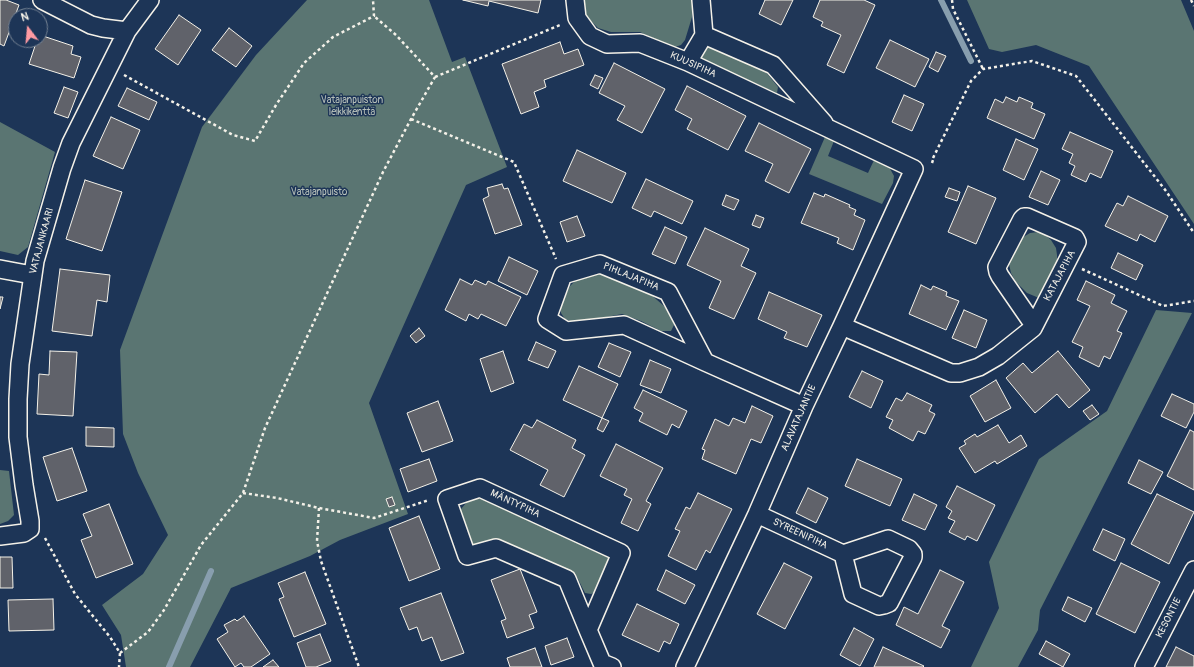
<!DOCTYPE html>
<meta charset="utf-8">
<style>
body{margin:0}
#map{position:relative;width:1194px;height:667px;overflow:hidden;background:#1d3557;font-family:Pangolin,sans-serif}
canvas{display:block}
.north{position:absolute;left:8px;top:8px;width:40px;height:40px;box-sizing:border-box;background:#1d3557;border:1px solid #738091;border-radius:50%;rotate:344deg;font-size:11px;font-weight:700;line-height:16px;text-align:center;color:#f4f1e8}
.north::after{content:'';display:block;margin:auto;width:14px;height:18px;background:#ff9aa2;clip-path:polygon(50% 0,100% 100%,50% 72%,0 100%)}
</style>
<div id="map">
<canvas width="1194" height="667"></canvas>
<div class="north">N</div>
</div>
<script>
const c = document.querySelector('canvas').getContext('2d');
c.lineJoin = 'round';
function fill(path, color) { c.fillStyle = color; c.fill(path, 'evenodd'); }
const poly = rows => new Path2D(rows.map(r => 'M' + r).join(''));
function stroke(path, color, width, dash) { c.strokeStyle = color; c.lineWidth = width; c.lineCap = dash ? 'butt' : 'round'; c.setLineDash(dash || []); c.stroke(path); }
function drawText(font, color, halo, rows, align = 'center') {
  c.font = font + ' Pangolin,sans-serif'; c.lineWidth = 3; c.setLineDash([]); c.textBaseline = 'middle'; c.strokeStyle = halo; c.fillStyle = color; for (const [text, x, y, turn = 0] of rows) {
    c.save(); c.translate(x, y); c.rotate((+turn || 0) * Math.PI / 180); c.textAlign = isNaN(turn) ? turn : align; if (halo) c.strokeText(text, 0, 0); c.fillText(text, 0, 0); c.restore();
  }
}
fill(poly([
 [307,0,429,0,452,62,465,57,507,167,466,185,369,403,408,514,340,540,310,556,231,588,190,667,126,667,121,635,102,605,143,574,168,535,138,473,123,434,120,350,202,127,256,55],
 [584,0,692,0,693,4,692,17,685,40,681,45,675,47,668,45,640,32,611,32,598,28,590,20,585,13],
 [967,0,1181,0,1194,31,1194,224,1089,66,1036,45,1002,52,989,49],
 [708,46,765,71,778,87,777,93,701,59],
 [0,122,55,152,28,247,18,255,0,251],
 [825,137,834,141,828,156,868,173,875,158,888,165,894,176,893,183,882,204,809,174],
 [1038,232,1044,234,1051,240,1056,248,1057,255,1057,263,1039,298,1027,293,1016,282,1011,273,1009,264,1015,248,1020,239,1030,233],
 [600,273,649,293,664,306,672,317,674,325,671,331,661,331,641,321,622,314,586,321,573,322,565,319,561,313,561,305,570,286,577,279,589,275],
 [1156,310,1192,313,1040,610,1038,630,1018,667,971,667,999,608,989,562,1039,459,1107,411],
 [0,470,9,471,14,515,8,521,0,524],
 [474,499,484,499,611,556,596,592,591,594,585,593,575,573,501,540,495,540,478,545,472,544,467,538,459,516,461,509,466,503]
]), '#5a7572');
stroke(poly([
 [941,0,971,61],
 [169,667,211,571]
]), '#889eae', 6);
const building = poly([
 [0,0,6,0,19,5,4,46,0,44,0,0],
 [463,0,541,0,538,13,489,1,488,6,463,0],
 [765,0,793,0,781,25,759,14,765,0],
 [820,0,864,0,875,5,844,73,827,65,841,35,821,26,823,22,813,17,820,0],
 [179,15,201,30,178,65,155,49,179,15],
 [229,28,252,46,236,67,212,50,229,28],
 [40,35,73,46,71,54,81,57,74,78,29,64,37,40,40,40,40,35],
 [890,40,929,59,915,87,876,68,890,40],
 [560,42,564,54,578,49,584,65,544,80,546,87,534,92,539,107,521,114,502,64,560,42],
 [936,52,946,56,938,72,929,67,936,52],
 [614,63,665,89,642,133,617,120,625,106,599,93,614,63],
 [595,75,603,78,598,89,590,85,595,75],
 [687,86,746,116,728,150,687,129,692,119,675,110,687,86],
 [64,87,78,92,68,118,54,113,64,87],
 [127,88,157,102,149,120,118,106,127,88],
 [904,95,924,104,912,131,892,122,904,95],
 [1006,97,1017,102,1019,97,1033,103,1031,108,1045,114,1034,139,987,118,995,99,1003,103,1006,97],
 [111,117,140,130,123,169,93,156,111,117],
 [759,123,811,149,789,193,765,181,773,164,745,151,759,123],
 [1070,132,1113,151,1101,178,1090,173,1086,182,1071,175,1075,166,1069,163,1073,154,1062,149,1070,132],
 [1016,139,1038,149,1024,180,1003,170,1016,139],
 [577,150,626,173,612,203,563,181,577,150],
 [1041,171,1060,180,1048,205,1029,197,1041,171],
 [646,179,693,201,682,224,654,211,651,217,632,208,646,179],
 [85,180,122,192,102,251,66,239,85,180],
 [502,184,504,189,508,188,522,225,495,234,483,199,489,196,487,188,502,184],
 [968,186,996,198,976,244,948,232,968,186],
 [949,188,960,192,957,201,945,197,949,188],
 [814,193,824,197,825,194,850,205,849,207,856,210,854,215,865,220,853,250,837,243,839,238,801,223,814,193],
 [726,195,739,200,734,210,722,205,726,195],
 [1128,196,1168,216,1155,242,1140,234,1137,241,1105,226,1117,203,1123,206,1128,196],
 [756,215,764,218,760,228,752,225,756,215],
 [577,216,585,236,567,242,560,222,577,216],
 [665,227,687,237,675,264,652,254,665,227],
 [705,228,749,249,741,266,756,273,734,319,709,308,721,281,687,265,705,228],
 [1118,253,1143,265,1136,280,1111,268,1118,253],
 [509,257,538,271,527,295,498,281,509,257],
 [60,269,110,275,107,302,97,300,92,336,52,331,60,269],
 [460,279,472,285,475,280,486,285,488,281,521,297,506,326,481,314,478,319,469,314,466,321,445,310,460,279],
 [1086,281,1115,295,1111,303,1127,311,1117,331,1122,333,1110,359,1104,356,1099,367,1079,357,1083,347,1072,342,1090,306,1077,300,1086,281],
 [921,285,931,290,933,286,947,292,946,296,959,301,946,330,909,314,921,285],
 [769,292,822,315,807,347,784,338,787,332,758,319,769,292],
 [0,297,3,297,0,309,0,297],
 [964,310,987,320,976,348,952,338,964,310],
 [419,328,425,336,416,343,410,336,419,328],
 [536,342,556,351,548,368,528,360,536,342],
 [609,343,631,352,620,377,598,367,609,343],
 [50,351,77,352,73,416,37,414,39,374,49,375,50,351],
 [503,351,514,383,491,392,480,359,503,351],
 [1058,351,1090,390,1069,408,1057,394,1035,413,1006,378,1023,363,1032,373,1058,351],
 [650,360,671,369,661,393,640,385,650,360],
 [579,366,618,384,602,418,563,400,579,366],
 [862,371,883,381,871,408,849,397,862,371],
 [996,380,1011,408,985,422,970,396,996,380],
 [643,390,687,411,679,428,672,424,667,435,639,421,643,413,634,408,643,390],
 [907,393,932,405,929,411,935,414,925,434,918,431,913,441,889,428,893,420,886,417,896,398,902,401,907,393],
 [1172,394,1194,404,1194,412,1186,428,1161,416,1172,394],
 [438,401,453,441,422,452,407,413,438,401],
 [1092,405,1099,414,1090,420,1083,411,1092,405],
 [752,406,773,416,761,443,751,439,736,474,702,459,705,450,702,449,715,419,729,426,733,418,745,423,752,406],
 [602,418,609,421,603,432,597,429,602,418],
 [537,420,576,440,572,448,585,455,564,497,540,485,548,470,510,450,524,424,532,428,537,420],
 [998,425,1009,443,1021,435,1027,446,997,464,995,461,975,473,959,448,966,444,964,441,975,434,977,437,998,425],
 [86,427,114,428,114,447,86,446,86,427],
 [1190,430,1194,432,1194,490,1167,476,1190,430],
 [616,444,663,468,646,501,651,504,638,531,621,523,632,499,624,495,627,489,600,476,616,444],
 [72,448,87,491,57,501,43,457,72,448],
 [429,459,437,481,408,492,400,469,429,459],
 [857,459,902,479,890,506,845,486,857,459],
 [1139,460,1163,472,1151,494,1128,483,1139,460],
 [957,486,995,505,977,541,967,536,965,540,949,532,955,521,948,518,952,511,946,507,957,486],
 [808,488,828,498,816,523,796,513,808,488],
 [698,493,732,509,710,553,706,550,696,570,668,556,680,531,675,529,686,507,690,509,698,493],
 [914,494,937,505,925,530,902,520,914,494],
 [1157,494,1194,512,1169,564,1131,544,1157,494],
 [392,497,395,505,389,507,386,499,392,497],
 [109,504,133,564,96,578,81,540,92,536,83,514,109,504],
 [419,516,440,569,409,581,389,528,419,516],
 [1103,529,1125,539,1115,561,1093,550,1103,529],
 [0,557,12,557,13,588,0,588,0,557],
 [784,563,812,577,785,629,757,614,784,563],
 [1121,563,1160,582,1135,633,1096,614,1121,563],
 [520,569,537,612,529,615,534,628,507,638,501,621,506,619,491,580,520,569],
 [666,570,695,585,685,604,657,590,666,570],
 [940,570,964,582,942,626,950,630,941,648,896,625,904,607,918,614,940,570],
 [305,572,326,624,294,637,279,599,284,597,278,583,305,572],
 [441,593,464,653,441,661,432,637,422,641,417,627,409,630,400,608,441,593],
 [1068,597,1092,608,1085,622,1062,610,1068,597],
 [53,599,54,630,9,631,8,600,53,599],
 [637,604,679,624,670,644,664,641,659,652,622,635,637,604],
 [244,616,270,654,251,667,244,667,241,663,235,667,217,639,228,632,224,625,235,619,237,621,244,616],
 [854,628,874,639,860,666,840,655,854,628],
 [320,634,331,661,316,667,306,667,297,643,320,634],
 [567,638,574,657,551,665,545,646,567,638],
 [1046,641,1070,654,1063,667,1039,654,1046,641],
 [883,647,924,666,923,667,874,667,883,647],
 [1176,647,1194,656,1194,667,1166,667,1176,647],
 [535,648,542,667,510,667,507,658,535,648],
 [273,660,279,667,263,667,273,660]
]);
fill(building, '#60626a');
stroke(building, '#f4f1e8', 1);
const minor = poly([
 [42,0,91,25,103,28,127,31],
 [575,0,577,18,590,36,607,44,640,43,688,62,914,169,842,326,804,406,757,514,685,667],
 [701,0,704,35,773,65,824,123],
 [688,62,704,35],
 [0,269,32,275],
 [842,326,951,373,960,373,979,367,998,356,1033,328,1077,242,1075,238,1027,217,1024,217,1022,219,997,267,998,272,1000,276,1031,321,1033,328],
 [705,362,668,292,600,264,563,275,547,319,566,331,624,325,705,362,804,406],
 [757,514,843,554,888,539,909,549,913,554,913,557,889,603,884,605,879,606,853,594,843,554],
 [0,536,24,533,30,529,30,521,24,485,18,437,18,399,20,364,35,261,62,168,71,143,127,31,150,0],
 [588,630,621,553,480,488,447,499,467,556,496,548,567,579,588,630,602,663,612,667],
 [1144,667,1194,570]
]);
stroke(minor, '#f4f1e8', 20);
stroke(poly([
 [952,0,953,9,983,69],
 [1191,0,1194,6],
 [124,75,233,135,255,141,276,105,304,63,333,37,374,16,373,0],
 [435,77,560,25],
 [411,119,514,162,556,259],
 [933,158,971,81,983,69,1032,61,1076,76,1166,191,1194,233],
 [932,163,934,157],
 [1082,269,1163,306,1194,301],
 [243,493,277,498,319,508,374,518,429,500],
 [319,508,317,541,321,561,359,667],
 [45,538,75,594,110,637,120,653,119,667],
 [120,653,148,632,164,610,201,545,243,493,265,428,383,172,411,119,435,77,396,35,374,16]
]), '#f4f1e8', 2.5, [3, 3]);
stroke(minor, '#1d3557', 17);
drawText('10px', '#f4f1e8', '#1d3557', [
 ["KUUSIPIHA",693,65,24],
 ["VATAJANKAARI",42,241,-75],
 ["KATAJAPIHA",1060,276,-62],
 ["PIHLAJAPIHA",631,277,22],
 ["ALAVATAJANTIE",799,418,-66],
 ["MÄNTYPIHA",515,504,25],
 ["SYREENIPIHA",800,534,25],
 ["KESONTIE",1169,618,-63]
]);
drawText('10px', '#b6bfb9', '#1d3557', [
 ["Vatajanpuiston",352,100],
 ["leikkikenttä",352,112],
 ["Vatajanpuisto",319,192]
]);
</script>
